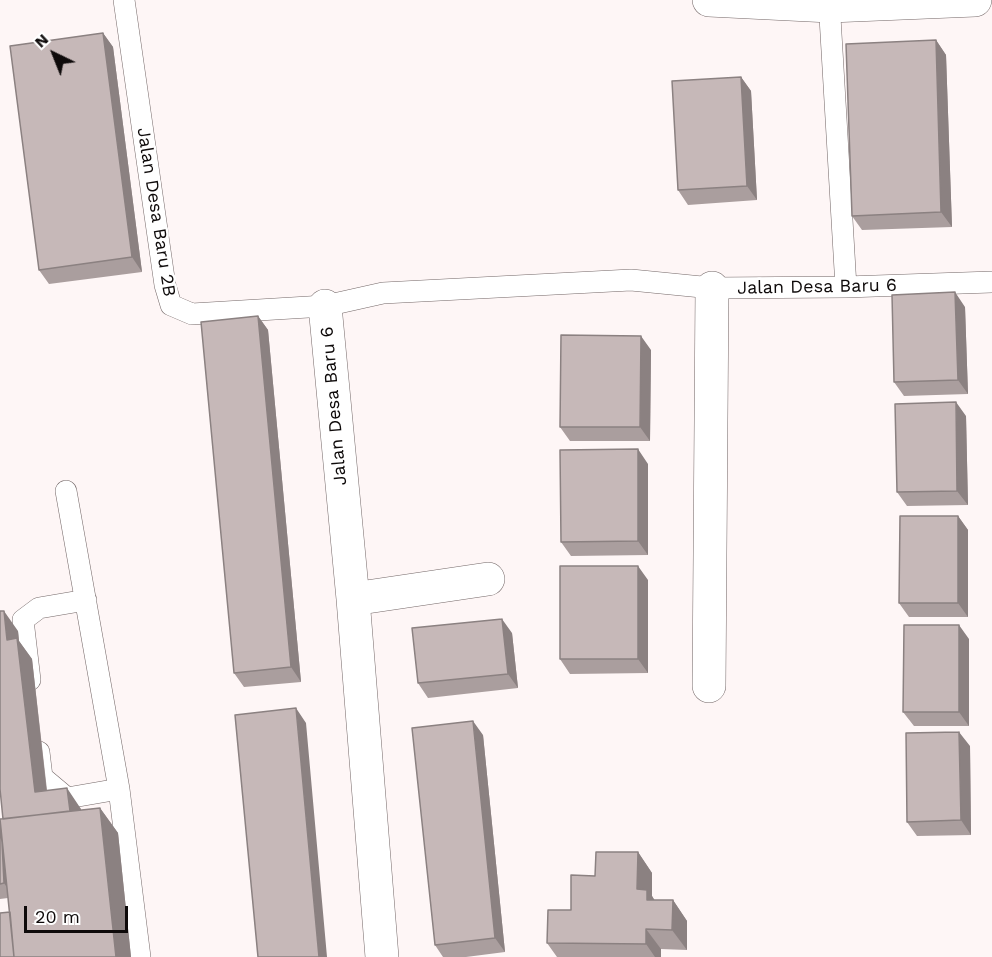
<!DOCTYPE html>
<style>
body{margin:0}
#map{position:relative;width:992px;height:957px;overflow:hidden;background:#fef6f6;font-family:"Work Sans",sans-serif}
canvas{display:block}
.north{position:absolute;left:24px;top:24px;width:60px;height:60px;-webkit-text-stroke:4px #fff;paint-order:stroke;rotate:317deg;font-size:16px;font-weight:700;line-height:24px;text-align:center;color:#0e0a0a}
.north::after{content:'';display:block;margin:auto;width:21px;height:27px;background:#0e0a0a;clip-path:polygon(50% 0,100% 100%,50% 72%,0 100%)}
.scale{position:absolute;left:24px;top:906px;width:104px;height:27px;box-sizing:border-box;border:3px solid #0e0a0a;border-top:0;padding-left:8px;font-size:18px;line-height:21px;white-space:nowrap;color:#0e0a0a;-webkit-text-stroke:4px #fff;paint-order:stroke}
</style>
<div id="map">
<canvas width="992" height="957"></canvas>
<div class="north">N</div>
<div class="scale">20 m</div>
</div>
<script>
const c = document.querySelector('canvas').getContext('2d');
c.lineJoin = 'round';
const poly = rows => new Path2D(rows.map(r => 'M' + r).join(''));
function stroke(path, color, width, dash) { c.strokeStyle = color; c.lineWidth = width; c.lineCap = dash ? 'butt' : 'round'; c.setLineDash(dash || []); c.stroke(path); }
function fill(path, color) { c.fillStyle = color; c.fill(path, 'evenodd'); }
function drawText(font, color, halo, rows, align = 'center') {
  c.font = font + ' "Work Sans",sans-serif'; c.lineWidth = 5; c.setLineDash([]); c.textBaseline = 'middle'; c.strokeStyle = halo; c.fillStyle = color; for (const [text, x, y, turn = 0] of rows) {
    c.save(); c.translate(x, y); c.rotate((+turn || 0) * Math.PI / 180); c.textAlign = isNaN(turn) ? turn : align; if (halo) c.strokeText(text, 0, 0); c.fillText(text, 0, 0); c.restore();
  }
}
const lane = poly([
 [124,0,165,285,171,305,192,314,325,306,383,293,631,280,712,288,846,287,992,282],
 [829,0,846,287],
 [66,491,119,789,140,957],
 [30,680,23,620,39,608,86,600],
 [39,752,42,777,67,798,119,789]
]);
const street = poly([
 [709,0,830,6,975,0],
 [325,306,353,599,382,957],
 [353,599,488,579],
 [709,686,712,288]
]);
stroke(lane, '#746868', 22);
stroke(street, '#746868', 34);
stroke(lane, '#fff', 21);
stroke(street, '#fff', 33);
fill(poly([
 [103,33,113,47,142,272,49,284,39,270],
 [936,40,946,55,952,227,862,230,852,216],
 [741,77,751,91,757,200,688,205,678,190],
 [965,307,968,394,904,396,894,382],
 [258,316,268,330,301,682,244,687,234,673],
 [651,350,650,441,570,441,560,427],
 [966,416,968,505,907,506,897,492],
 [648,464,648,555,571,556,561,542],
 [958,516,968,530,968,617,909,617,899,603],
 [648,580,648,673,570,674,560,659],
 [18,631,19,641,32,659,47,790,81,809,81,810,100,808,118,833,131,957,0,957,10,912,8,898,0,899,0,825,3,819],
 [512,633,518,688,428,698,418,683],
 [969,639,969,726,914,726,903,712],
 [483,735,505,952,466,957,443,957,435,945],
 [970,746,971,835,917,836,907,822],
 [638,852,652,873,652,896,654,900,673,900,687,921,687,950,661,949,661,957,557,957,547,943,595,876]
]), '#aa9e9e');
fill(poly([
 [103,33,113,47,142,272,132,257],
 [936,40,946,55,952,227,941,212],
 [741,77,751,91,757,200,747,186],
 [955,292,965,307,968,394,958,380],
 [258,316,268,330,301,682,291,667],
 [641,336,651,350,650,441,640,427],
 [956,402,966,416,968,505,957,491],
 [638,449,648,464,648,555,638,541],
 [958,516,968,530,968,617,958,603],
 [638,566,648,580,648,673,638,659],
 [4,611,18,631,19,641,32,659,49,812,35,792,7,640],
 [502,619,512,633,518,688,508,674],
 [959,625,969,639,969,726,959,712],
 [296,708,306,723,327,957,319,957],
 [473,721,483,735,505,952,495,938],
 [959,732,970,746,971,835,961,820],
 [67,788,81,809,84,832,70,811],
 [100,808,118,833,131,957,116,957],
 [1,825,14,898,4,883],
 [638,852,652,873,652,896,661,910,661,920,637,889],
 [673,900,687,921,687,950,672,930],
 [646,929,661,949,661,957,655,957,646,944]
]), '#8b8181');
const building = poly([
 [103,33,132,257,39,270,10,46,103,33],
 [936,40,941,212,852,216,846,44,936,40],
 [741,77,747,186,678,190,672,81,741,77],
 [955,292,958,380,894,382,892,295,955,292],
 [258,316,291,667,234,673,201,322,258,316],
 [561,335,641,336,640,427,560,427,561,335],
 [956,402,957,491,897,492,895,404,956,402],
 [638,449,638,541,561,542,560,450,638,449],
 [900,516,958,516,958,603,899,603,900,516],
 [560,566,638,566,638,659,560,659,560,566],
 [0,611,4,611,7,640,17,638,35,792,67,788,70,811,3,819,0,789,0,611],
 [502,619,508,674,418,683,412,628,502,619],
 [904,625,959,625,959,712,903,712,904,625],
 [296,708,319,957,258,957,235,715,296,708],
 [473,721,495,938,435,945,412,728,473,721],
 [959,732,961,820,907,822,906,733,959,732],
 [100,808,116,957,14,957,0,819,100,808],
 [0,825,2,842,4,883,0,884,0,825],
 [596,852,638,852,637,889,647,890,647,900,673,900,672,930,646,929,646,944,547,943,548,910,571,910,571,875,595,876,596,852],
 [10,912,14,957,0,957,0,913,10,912]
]);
fill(building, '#c6b8b8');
stroke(building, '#8b8181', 1.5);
drawText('18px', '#0e0a0a', '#fff', [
 ["Jalan Desa Baru 2B",156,212,81],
 ["Jalan Desa Baru 6",817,287,-1],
 ["Jalan Desa Baru 6",334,406,-95]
]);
</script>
